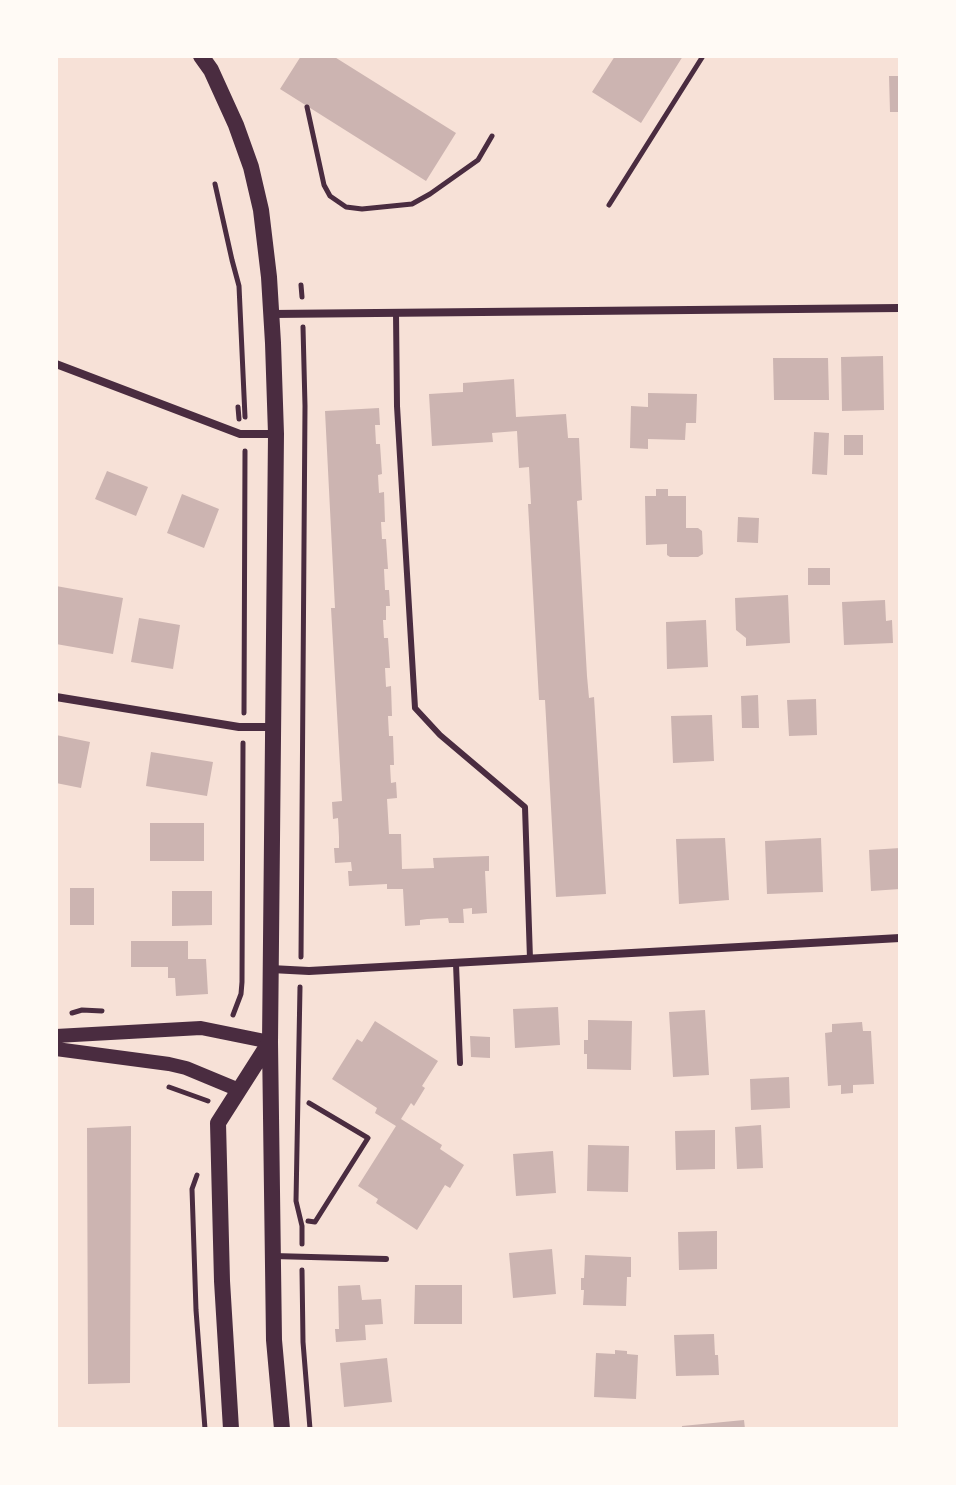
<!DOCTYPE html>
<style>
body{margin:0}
#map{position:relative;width:956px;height:1485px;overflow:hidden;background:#f7e1d7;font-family:Inter,sans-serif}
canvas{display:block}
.frame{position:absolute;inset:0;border:58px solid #fffaf5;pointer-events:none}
</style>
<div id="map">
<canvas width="956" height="1485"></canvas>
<div class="frame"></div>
</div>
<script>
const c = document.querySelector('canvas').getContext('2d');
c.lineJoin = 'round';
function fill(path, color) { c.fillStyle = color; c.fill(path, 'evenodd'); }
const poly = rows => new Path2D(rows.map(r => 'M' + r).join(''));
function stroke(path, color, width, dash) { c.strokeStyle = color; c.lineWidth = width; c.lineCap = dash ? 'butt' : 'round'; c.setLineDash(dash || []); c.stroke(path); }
fill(poly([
 [301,56,333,56,456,133,426,181,280,89],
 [615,56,683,56,641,123,592,92],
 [889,76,900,76,900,112,890,112],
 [883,356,884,410,842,411,841,357],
 [773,358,828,358,829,400,774,400],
 [514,379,516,417,566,414,568,438,579,438,582,500,577,501,587,676,589,698,594,697,606,894,556,897,545,700,539,700,528,504,531,504,529,467,519,468,517,431,492,433,493,442,432,446,429,394,463,392,463,383],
 [648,393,697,394,696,423,686,423,685,440,648,439,648,449,630,448,631,406,648,407],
 [379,408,380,425,375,425,376,444,380,444,382,474,378,475,379,493,384,492,385,522,381,522,382,539,386,539,388,569,384,569,385,590,389,590,390,606,386,606,386,620,383,620,384,638,388,638,390,668,385,668,386,687,391,686,392,716,388,716,389,736,393,736,394,765,390,765,391,783,396,782,397,798,387,799,389,834,401,834,402,869,434,868,433,858,489,856,489,871,485,871,487,913,472,914,472,908,463,909,464,923,449,923,448,918,427,919,420,920,420,925,405,926,403,889,387,889,387,884,349,886,348,871,352,871,351,862,335,863,334,848,339,848,339,837,338,818,333,819,332,802,342,801,331,608,335,608,325,411],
 [814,432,829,433,827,475,812,474],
 [844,435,863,435,863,455,844,455],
 [107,471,148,487,136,516,95,499],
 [656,489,668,489,668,496,686,496,686,528,698,528,702,531,703,554,698,557,670,557,667,555,667,544,646,545,645,496,656,496],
 [182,494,219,509,204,548,167,533],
 [738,517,759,518,758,543,737,542],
 [808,568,830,568,830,585,808,585],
 [56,586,123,598,113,654,56,644],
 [788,595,790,643,746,646,746,638,736,630,735,598],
 [885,600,886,621,892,620,893,643,844,645,842,602],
 [139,618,180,625,173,669,131,662],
 [706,620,708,667,667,669,666,622],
 [758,695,759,728,742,728,741,696],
 [816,699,817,735,789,736,787,700],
 [712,715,714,761,673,763,671,716],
 [56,735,90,742,81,788,56,783],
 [151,752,213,762,207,796,146,786],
 [150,823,204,823,204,861,150,861],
 [725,838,729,900,679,904,676,839],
 [821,838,823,892,767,894,765,841],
 [900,848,900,889,871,891,869,850],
 [70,888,94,888,94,925,70,925],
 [172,891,212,891,212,925,172,926],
 [131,941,188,941,188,959,206,959,208,994,176,996,175,978,168,978,168,967,131,967],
 [558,1007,560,1045,515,1048,513,1009],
 [705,1010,709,1075,673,1077,669,1012],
 [588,1020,632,1021,631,1070,587,1069,587,1054,584,1054,584,1040,588,1040],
 [375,1021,438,1061,422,1086,425,1088,414,1106,411,1103,401,1119,442,1145,440,1149,464,1165,450,1188,445,1185,417,1230,376,1203,378,1199,358,1186,396,1126,375,1113,377,1108,332,1079,357,1039,362,1042],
 [862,1022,863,1031,871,1031,874,1084,853,1085,853,1093,841,1094,841,1085,828,1086,825,1033,832,1032,832,1024],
 [470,1036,490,1037,490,1058,471,1057],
 [789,1077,790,1108,751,1110,750,1079],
 [761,1125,763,1168,737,1169,735,1127],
 [131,1126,130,1383,88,1384,87,1128],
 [715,1130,715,1169,676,1170,675,1131],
 [588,1145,629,1146,628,1192,587,1191],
 [553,1151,556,1193,516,1196,513,1154],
 [717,1231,717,1269,679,1270,678,1232],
 [552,1249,556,1294,513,1298,509,1253],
 [585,1255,631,1257,631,1277,627,1277,626,1306,583,1305,584,1290,581,1290,581,1278,584,1278],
 [360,1285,362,1300,381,1299,383,1324,365,1325,366,1340,336,1342,335,1329,339,1329,338,1286],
 [415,1285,462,1285,462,1324,414,1324],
 [714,1334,715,1355,718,1355,719,1375,676,1376,674,1335],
 [615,1350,627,1351,627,1354,638,1355,636,1399,594,1397,596,1353,615,1354],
 [387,1358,392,1402,344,1407,340,1363],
 [744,1420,745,1429,682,1429,682,1426]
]), '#ccb4b1');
stroke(poly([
 [307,107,324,185,330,196,346,207,362,209,412,204,430,194,478,160,492,136],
 [215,184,232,260,239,286,245,417],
 [609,205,703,56],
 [301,285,302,297],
 [238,407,239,419],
 [244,713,245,451],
 [301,957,305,406,303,327],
 [300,987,296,1201,302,1226,302,1244],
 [72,1013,82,1010,102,1011],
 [233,1015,241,994,242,982,243,743],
 [169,1087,208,1101],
 [197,1175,192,1189,196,1310,205,1429],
 [308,1221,315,1222,368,1138,309,1103],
 [302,1270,303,1342,310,1429]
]), '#4a2c40', 5);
stroke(poly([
 [396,313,397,406,415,708,440,735,525,807,530,959],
 [456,964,460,1063],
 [273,1256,386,1259]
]), '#4a2c40', 6);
stroke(poly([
 [272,314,900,308],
 [56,364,240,434,276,434],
 [56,697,239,727,272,727],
 [271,969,309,971,900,938]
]), '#4a2c40', 8);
stroke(poly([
 [56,1036,201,1028,270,1042],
 [56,1049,169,1064,186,1068,239,1090]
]), '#4a2c40', 14);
stroke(poly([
 [201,56,211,70,236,125,251,167,261,210,269,277,273,343,276,434,270,1042,274,1340,282,1429],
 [231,1429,222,1281,218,1123,269,1043]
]), '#4a2c40', 16);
</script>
